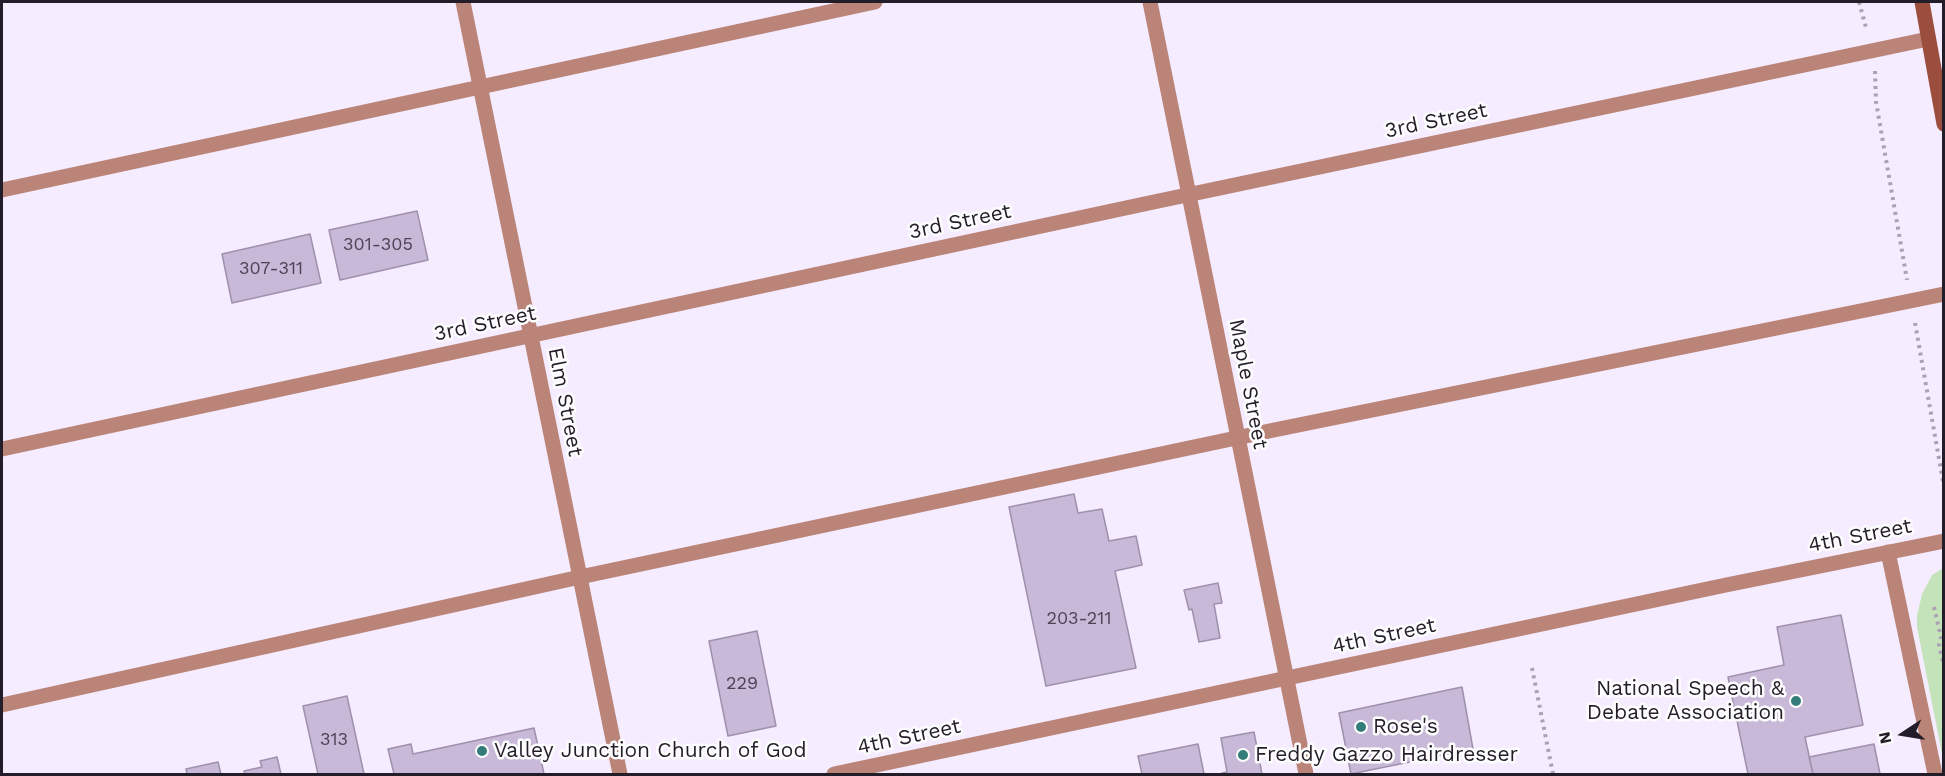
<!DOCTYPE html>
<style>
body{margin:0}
#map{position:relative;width:1945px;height:776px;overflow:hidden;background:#f5ecff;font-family:"Work Sans",sans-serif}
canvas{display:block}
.frame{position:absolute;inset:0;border:3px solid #231d29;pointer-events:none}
.north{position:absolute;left:1873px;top:704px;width:60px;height:60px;-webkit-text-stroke:4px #fdfdfd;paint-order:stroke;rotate:258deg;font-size:16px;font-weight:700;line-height:24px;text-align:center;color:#231d29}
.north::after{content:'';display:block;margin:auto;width:21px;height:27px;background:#231d29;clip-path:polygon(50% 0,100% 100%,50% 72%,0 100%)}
</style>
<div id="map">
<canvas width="1945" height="776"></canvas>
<div class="frame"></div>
<div class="north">N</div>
</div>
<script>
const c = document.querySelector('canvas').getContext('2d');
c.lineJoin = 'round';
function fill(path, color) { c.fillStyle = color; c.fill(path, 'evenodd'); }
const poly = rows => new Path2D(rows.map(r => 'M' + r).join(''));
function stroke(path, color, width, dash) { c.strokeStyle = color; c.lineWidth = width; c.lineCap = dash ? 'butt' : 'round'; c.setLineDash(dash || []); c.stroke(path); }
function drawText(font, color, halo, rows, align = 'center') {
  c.font = font + ' "Work Sans",sans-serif'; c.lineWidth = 5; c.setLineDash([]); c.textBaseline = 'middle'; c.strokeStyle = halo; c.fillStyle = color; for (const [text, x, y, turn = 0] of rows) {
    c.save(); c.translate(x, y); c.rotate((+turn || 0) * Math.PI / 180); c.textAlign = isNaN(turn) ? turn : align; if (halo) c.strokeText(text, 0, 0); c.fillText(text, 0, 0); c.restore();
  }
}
fill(poly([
 [1943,568,1944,568,1943,759,1917,627,1917,616,1922,594,1927,585,1932,575]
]), '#c5e3bb');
const building = poly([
 [417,211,428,260,340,280,329,230,417,211],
 [310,234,321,283,232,303,222,254,310,234],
 [1074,494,1078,513,1102,509,1109,541,1136,536,1142,565,1115,571,1136,668,1046,686,1009,507,1074,494],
 [1218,583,1222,603,1214,604,1220,638,1199,642,1192,609,1189,610,1184,590,1218,583],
 [1841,615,1863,725,1805,737,1813,774,1748,774,1728,677,1784,665,1777,627,1841,615],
 [757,631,776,726,728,736,709,641,757,631],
 [1462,687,1473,749,1351,774,1339,713,1462,687],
 [347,696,364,774,318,774,303,706,347,696],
 [534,728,544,774,394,774,388,749,411,744,413,754,534,728],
 [1254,732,1262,774,1222,774,1222,773,1227,772,1221,738,1254,732],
 [1198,744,1204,774,1142,774,1138,756,1198,744],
 [1874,744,1880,774,1813,774,1809,757,1874,744],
 [277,757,281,774,245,774,244,771,262,767,260,761,277,757],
 [218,762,221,774,187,774,186,769,218,762]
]);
fill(building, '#c8b9d8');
stroke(building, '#9f90ad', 1.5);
stroke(poly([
 [1859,2,1867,31],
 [1875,71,1876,102,1907,280],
 [1915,323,1944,487],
 [1934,607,1941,637,1939,645,1944,666],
 [1532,668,1553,774]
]), '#aaa2b2', 4, [3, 4.5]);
stroke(poly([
 [2,190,875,2],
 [2,705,580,577,1274,430,1944,294]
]), '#bb8478', 15);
stroke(poly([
 [463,2,620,774],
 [1150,2,1306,774],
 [2,449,1149,203,1928,39],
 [1888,552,1935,774]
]), '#bb8478', 15);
stroke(poly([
 [834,774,1726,585,1944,541]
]), '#bb8478', 15);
stroke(poly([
 [1922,2,1944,124]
]), '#9c4e3e', 15);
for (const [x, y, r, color] of [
 [1796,701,6,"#347c79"],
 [1361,727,6,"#347c79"],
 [482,751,6,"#347c79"],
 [1243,755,6,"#347c79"]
]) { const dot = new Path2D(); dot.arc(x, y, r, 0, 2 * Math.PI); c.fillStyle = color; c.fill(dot); stroke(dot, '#fdfdfd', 2); }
drawText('18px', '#4c4455', null, [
 ["301-305",378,245],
 ["307-311",271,269],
 ["203-211",1079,619],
 ["229",742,684],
 ["313",334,740]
]);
drawText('21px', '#231d29', '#fdfdfd', [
 ["3rd Street",1436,121,-12],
 ["3rd Street",960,222,-12],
 ["3rd Street",485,324,-12],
 ["Maple Street",1248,384,79],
 ["Elm Street",565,402,79],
 ["4th Street",1860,536,-11],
 ["4th Street",1384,636,-12],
 ["4th Street",909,737,-12]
]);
drawText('21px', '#231d29', '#fdfdfd', [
 ["National Speech &",1784,689,"right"],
 ["Debate Association",1784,713,"right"],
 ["Rose's",1373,727],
 ["Valley Junction Church of God",494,751],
 ["Freddy Gazzo Hairdresser",1255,755]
], 'left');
</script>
